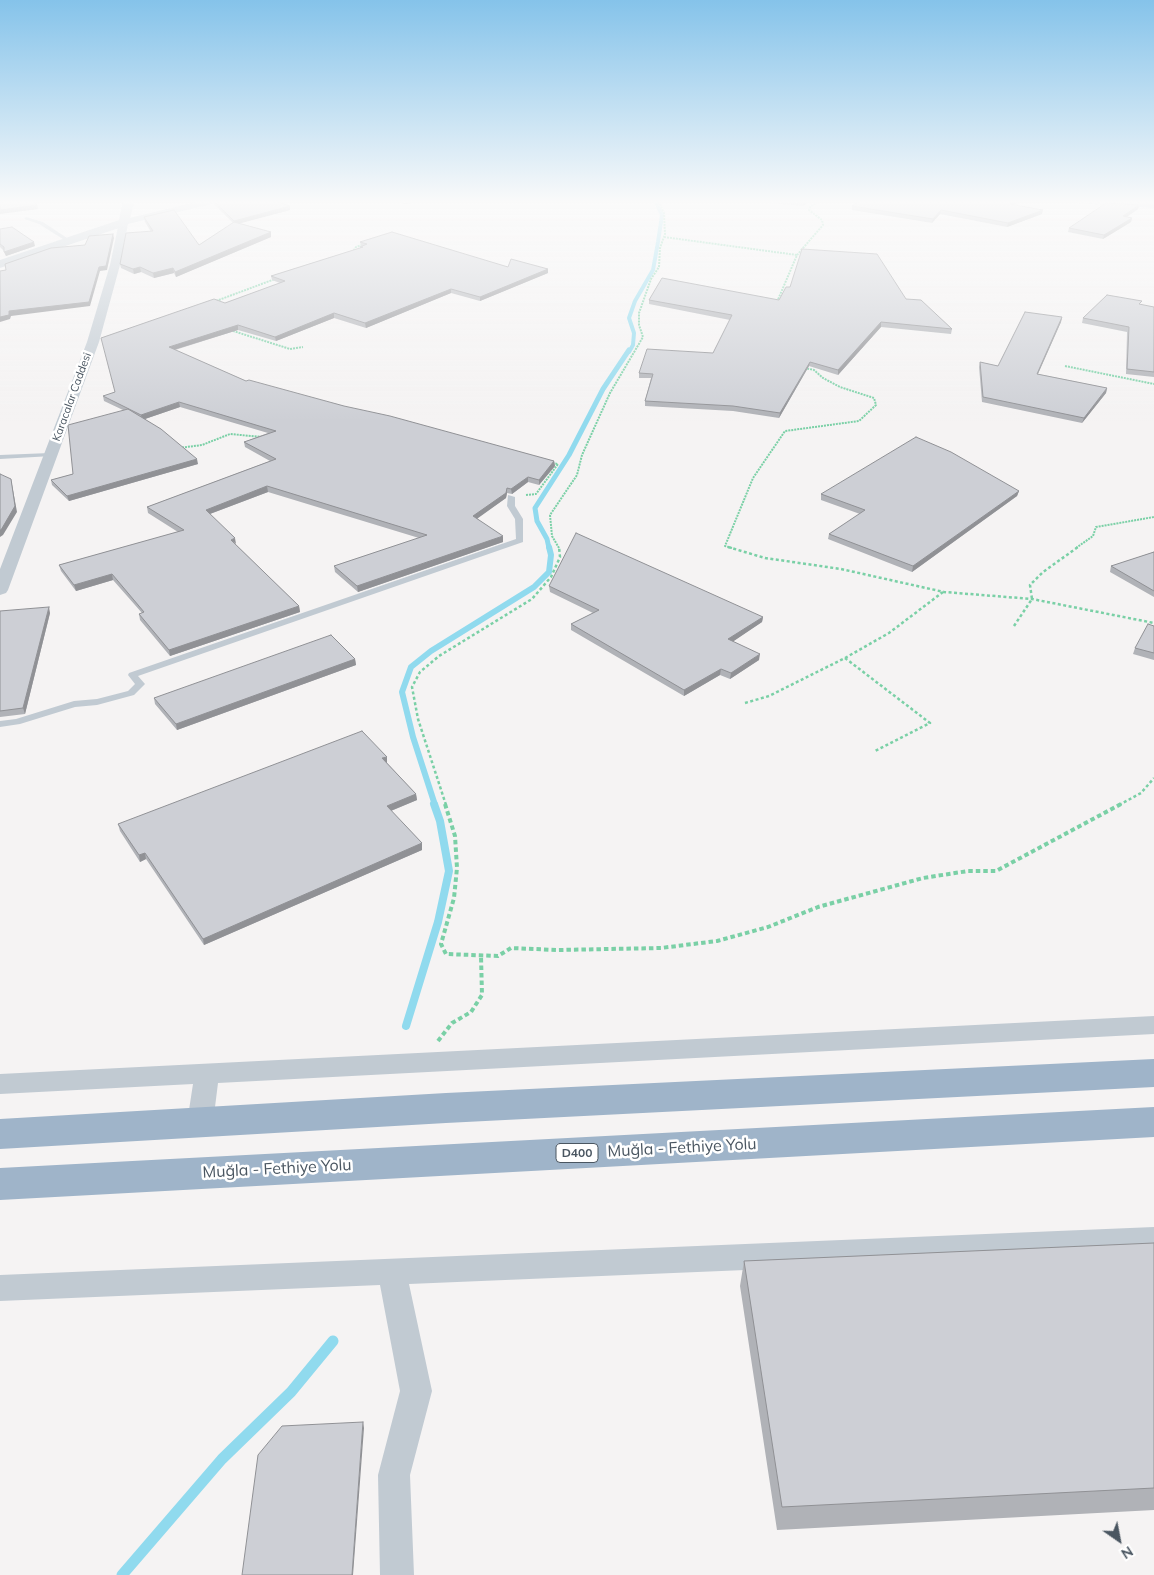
<!DOCTYPE html>
<meta charset="utf-8">
<style>
body{margin:0}
#map{position:relative;width:1154px;height:1575px;overflow:hidden;background:#f5f3f3;font-family:Mulish,sans-serif}
canvas{display:block}
.north{position:absolute;left:1094px;top:1515px;width:50px;height:50px;-webkit-text-stroke:4px #fff;paint-order:stroke;rotate:147deg;font-size:14px;font-weight:700;line-height:20px;text-align:center;color:#4a5661}
.north::after{content:'';display:block;margin:auto;width:18px;height:22px;background:#4a5661;clip-path:polygon(50% 0,100% 100%,50% 72%,0 100%)}
</style>
<div id="map">
<canvas width="1154" height="1575"></canvas>
<div class="north">N</div>
</div>
<script>
const c = document.querySelector('canvas').getContext('2d');
c.lineJoin = 'round';
const poly = rows => new Path2D(rows.map(r => 'M' + r).join(''));
function stroke(path, color, width, dash) { c.strokeStyle = color; c.lineWidth = width; c.lineCap = dash ? 'butt' : 'round'; c.setLineDash(dash || []); c.stroke(path); }
function fill(path, color) { c.fillStyle = color; c.fill(path, 'evenodd'); }
function drawText(font, color, halo, rows, align = 'center') {
  c.font = font + ' Mulish,sans-serif'; c.lineWidth = 5; c.setLineDash([]); c.textBaseline = 'middle'; c.strokeStyle = halo; c.fillStyle = color; for (const [text, x, y, turn = 0] of rows) {
    c.save(); c.translate(x, y); c.rotate((+turn || 0) * Math.PI / 180); c.textAlign = isNaN(turn) ? turn : align; if (halo) c.strokeText(text, 0, 0); c.fillText(text, 0, 0); c.restore();
  }
}
stroke(poly([
 [629,352,633,345,634,333,629,318,635,301,653,270,658,242,662,215,655,200]
]), '#90daee', 4);
stroke(poly([
 [549,548,547,539,537,521,535,508,569,455,603,389,629,350]
]), '#90daee', 5);
stroke(poly([
 [435,805,413,737,402,692,411,667,431,651,534,587,549,572,551,555,549,547]
]), '#90daee', 6);
stroke(poly([
 [406,1026,438,922,449,871,440,821,434,804]
]), '#90daee', 8);
stroke(poly([
 [122,1575,222,1459,291,1392,333,1341]
]), '#90daee', 11);
stroke(poly([
 [664,237,797,255],
 [352,253,356,247,365,244],
 [216,301,275,279],
 [777,302,797,255,823,225,822,220,809,210,810,207,820,200],
 [230,330,290,349,303,347],
 [1065,366,1154,384],
 [179,448,202,445,230,434,262,437],
 [526,495,536,494,558,464,552,463],
 [559,548,552,536,550,515,577,475,582,455,610,393,643,337,639,325,639,313,651,279,659,267,660,248,665,234,664,213,658,200],
 [732,548,725,546,753,478,785,431,859,421,876,405,874,398,840,387,823,378,814,370,805,368],
 [1076,548,1093,536,1096,527,1154,517]
]), '#7ad0a6', 2, [2, 1]);
stroke(poly([
 [728,547,765,558,841,569,944,592,1032,599,1154,623],
 [1014,626,1032,599,1030,585,1043,572,1078,547],
 [845,658,930,723,875,751],
 [745,703,769,696,845,658,889,633,943,592],
 [446,805,418,719,412,687,420,672,439,656,532,599,551,577,560,557,559,547],
 [1119,805,1141,793,1154,778]
]), '#7ad0a6', 2.5, [3, 2.5]);
stroke(poly([
 [445,804,455,836,457,868,454,898,441,944,446,954,498,956,511,948,557,950,661,948,717,941,768,927,818,907,923,878,968,871,996,871,1121,804],
 [438,1041,452,1023,471,1012,482,995,481,956]
]), '#7ad0a6', 4, [4.5, 3]);
fill(poly([
 [26,217,43,222,70,240,66,241,39,224,24,219,26,217],
 [50,453,52,454,52,456,0,459,0,455,50,453],
 [508,495,515,497,515,506,523,519,523,542,138,676,145,684,134,695,97,705,75,707,20,724,0,727,0,721,16,719,74,701,97,699,128,691,135,684,128,675,129,673,516,539,515,519,507,506,508,495]
]), '#c1cad2');
fill(poly([
 [205,200,222,200,220,202,128,224,120,265,99,342,8,590,6,593,0,595,0,569,87,342,110,265,119,222,121,220,205,200],
 [1073,200,1154,202,1154,208,1078,203,1073,200],
 [1154,1016,1154,1034,218,1083,213,1123,209,1131,200,1134,191,1131,187,1123,193,1084,0,1094,0,1074,1154,1016],
 [1154,1227,1154,1253,409,1284,432,1391,410,1475,414,1575,380,1575,378,1475,400,1391,380,1285,0,1301,0,1275,1154,1227]
]), '#c1cad2');
fill(poly([
 [123,200,135,200,128,225,0,268,0,260,119,220,123,200]
]), '#c1cad2');
fill(poly([
 [1154,1059,1154,1087,446,1123,0,1149,0,1119,446,1093,1154,1059],
 [1154,1107,1154,1137,0,1200,0,1168,1154,1107]
]), '#9fb4c9');
fill(poly([
 [398,200,424,200,405,204],
 [740,200,811,200,803,206],
 [862,200,1021,200,1014,205,1042,214,1007,227,940,214,932,223,852,210,852,206],
 [214,201,290,210,239,223,271,232,271,237,176,277,174,273,154,278,141,272,134,274,121,268,120,264,151,232,145,222,144,217,199,245,233,223,215,205],
 [1139,205,1138,209,1127,217,1132,218,1131,222,1103,239,1068,232,1069,228],
 [0,229,35,246,6,256,4,251,0,247],
 [360,242,508,267,548,269,548,273,480,301,451,293,366,328,334,318,276,341,238,330,175,350,246,381,554,461,555,466,539,485,528,482,512,494,507,493,506,498,477,518,503,542,358,592,335,572,334,566,419,538,268,492,210,514,235,544,299,606,300,612,170,656,140,620,139,614,142,613,113,580,76,591,61,571,59,565,178,532,148,513,147,507,270,461,245,447,244,442,268,433,180,407,145,419,198,464,69,501,52,485,51,480,73,474,123,410,104,401,103,396,115,392,225,303,280,283,272,280,271,276,360,248,360,247,361,246],
 [906,299,952,329,951,334,881,327,838,375,809,366,779,418,733,411,645,406,645,401,651,378,639,378,639,373,713,353,730,320,649,304,649,300,779,300],
 [1141,305,1154,307,1154,377,1126,374,1127,332,1082,323,1083,318],
 [1062,317,1061,322,1038,374,1107,388,1106,393,1082,423,982,402,979,367,980,362,998,366],
 [1019,491,1017,496,912,572,828,539,829,534,860,514,821,500,821,494],
 [1154,552,1154,597,1110,572,1111,566],
 [549,586,763,617,762,622,733,641,759,660,730,679,720,675,684,696,571,630,571,624,593,613,550,592],
 [0,611,50,613,25,714,0,717],
 [1154,626,1154,660,1133,654,1135,648],
 [355,659,356,665,177,730,155,704,154,698],
 [387,757,387,763,416,794,417,800,391,811,422,843,422,850,204,945,146,859,140,862,120,831,118,824],
 [1154,1243,1154,1510,777,1530,740,1286,744,1261]
]), '#b0b2b7');
fill(poly([
 [404,200,424,200,405,204],
 [806,200,811,200,803,206,803,202],
 [1016,200,1021,200,1009,208,1010,204],
 [37,205,38,209,0,214,0,210],
 [1139,205,1138,209,1122,220,1123,216],
 [290,206,290,210,234,225,234,221],
 [941,210,940,214,932,223,933,219],
 [1043,210,1042,214,1007,227,1008,223],
 [1132,218,1131,222,1103,239,1104,235],
 [271,232,271,237,176,277,175,272],
 [113,234,114,238,107,270,100,271,90,306,11,316,10,319,0,322,0,317,9,311],
 [34,242,35,246,6,256,4,252],
 [140,267,141,272,134,274,133,269],
 [173,268,174,273,154,278,153,273],
 [548,269,548,273,480,301,480,297],
 [451,289,451,293,366,328,365,323],
 [334,313,334,318,276,341,275,337],
 [1062,317,1061,322,1036,378,1037,374],
 [881,322,881,327,838,375,838,370],
 [238,325,238,330,170,351,169,347],
 [810,362,809,366,779,418,780,413],
 [1107,388,1106,393,1082,423,1084,418],
 [179,402,180,407,142,420,141,415],
 [197,459,198,464,69,501,67,496],
 [554,461,555,466,539,485,539,480],
 [528,477,528,482,512,494,511,489],
 [11,479,17,512,3,535,0,537,0,530],
 [267,486,268,492,207,515,206,510],
 [507,488,507,493,506,498,474,521,473,516],
 [1019,491,1017,496,912,572,913,566],
 [503,536,503,542,358,592,357,586],
 [235,538,236,544,231,540],
 [112,574,113,580,76,591,74,585],
 [299,606,300,612,170,656,169,650],
 [49,607,50,613,25,714,23,708],
 [763,617,762,622,728,645,728,639],
 [760,654,759,660,730,679,731,673],
 [355,659,356,665,177,730,176,724],
 [721,669,720,675,684,696,684,690],
 [387,757,387,763,383,765,382,758],
 [416,794,417,800,388,812,387,806],
 [422,843,422,850,204,945,203,939],
 [145,853,146,859,140,862,139,855],
 [363,1422,364,1428,353,1575,352,1575]
]), '#909195');
const building = poly([
 [0,200,33,200,37,205,0,210,0,200],
 [219,200,272,200,290,206,234,221,214,201,219,200],
 [783,200,806,200,803,202,783,200],
 [862,200,1016,200,1010,204,1043,210,1008,223,941,210,933,219,852,206,862,200],
 [1106,203,1139,205,1123,216,1132,218,1104,235,1069,228,1106,203],
 [174,210,199,245,234,222,271,232,175,272,173,268,153,273,140,267,133,269,120,264,126,233,153,231,144,217,174,210],
 [12,227,34,242,4,252,4,247,0,244,0,229,12,227],
 [392,232,508,267,511,259,548,269,480,297,451,289,365,323,334,313,275,337,238,325,169,347,246,381,249,380,344,406,390,416,554,461,539,480,528,477,511,489,507,488,506,493,473,516,503,536,357,586,334,566,427,535,267,486,206,510,235,538,231,540,299,606,169,650,139,614,144,612,112,574,74,585,59,565,184,530,147,507,276,459,244,442,276,431,179,402,141,415,103,396,115,392,101,338,214,299,225,303,285,281,271,276,363,247,360,247,367,244,360,242,392,232],
 [113,234,106,266,99,267,89,302,9,311,9,315,0,317,0,271,6,270,5,264,51,248,85,245,89,236,113,234],
 [802,249,877,254,906,299,921,300,952,329,881,322,838,370,810,362,780,413,733,406,645,401,653,374,639,373,647,349,713,353,732,315,649,300,662,278,779,300,786,287,790,287,802,249],
 [1107,295,1142,301,1139,304,1154,307,1154,372,1127,369,1129,327,1083,318,1107,295],
 [1025,312,1062,317,1037,374,1107,388,1084,418,983,397,980,362,998,366,1025,312],
 [128,409,161,429,197,459,67,496,51,480,73,474,68,425,128,409],
 [916,437,951,452,1019,491,913,566,829,534,865,510,821,494,916,437],
 [0,474,11,479,15,506,1,530,0,530,0,474],
 [576,533,763,617,728,639,760,654,731,673,721,669,684,690,571,624,599,610,549,586,576,533],
 [1154,552,1154,591,1111,566,1154,552],
 [49,607,23,708,0,711,0,611,49,607],
 [1148,624,1154,626,1154,653,1135,648,1148,624],
 [331,635,355,659,176,724,154,698,331,635],
 [362,731,387,757,382,758,416,794,387,806,422,843,203,939,145,853,139,855,118,824,362,731],
 [1154,1243,1154,1488,782,1507,744,1261,1154,1243],
 [363,1422,352,1575,242,1575,258,1455,282,1426,363,1422]
]);
fill(building, '#cdcfd5');
stroke(building, '#909195', 1);
const sky = c.createLinearGradient(0, 0, 0, 421);
sky.addColorStop(0, '#85c3ea');
sky.addColorStop(0.48, '#fafafa');
sky.addColorStop(1, '#fafafa00');
c.fillStyle = sky;
c.fillRect(0, 0, 1154, 421);
drawText('11px', '#4a5661', '#fff', [
 ["Karacalar Caddesi",72,397,-70]
]);
for (const [x, y, w] of [
 [577,1153,42]
]) { const box = new Path2D(); box.roundRect(x - w / 2, y - 9.5, w, 19, 4); c.fillStyle = '#fff'; c.fill(box); stroke(box, '#4a5661', 1); }
drawText('bold 12px', '#4a5661', null, [
 ["D400",577,1153]
]);
drawText('16px', '#4a5661', '#fff', [
 ["Muğla - Fethiye Yolu",682,1148,-3],
 ["Muğla - Fethiye Yolu",277,1169,-3]
]);
</script>
